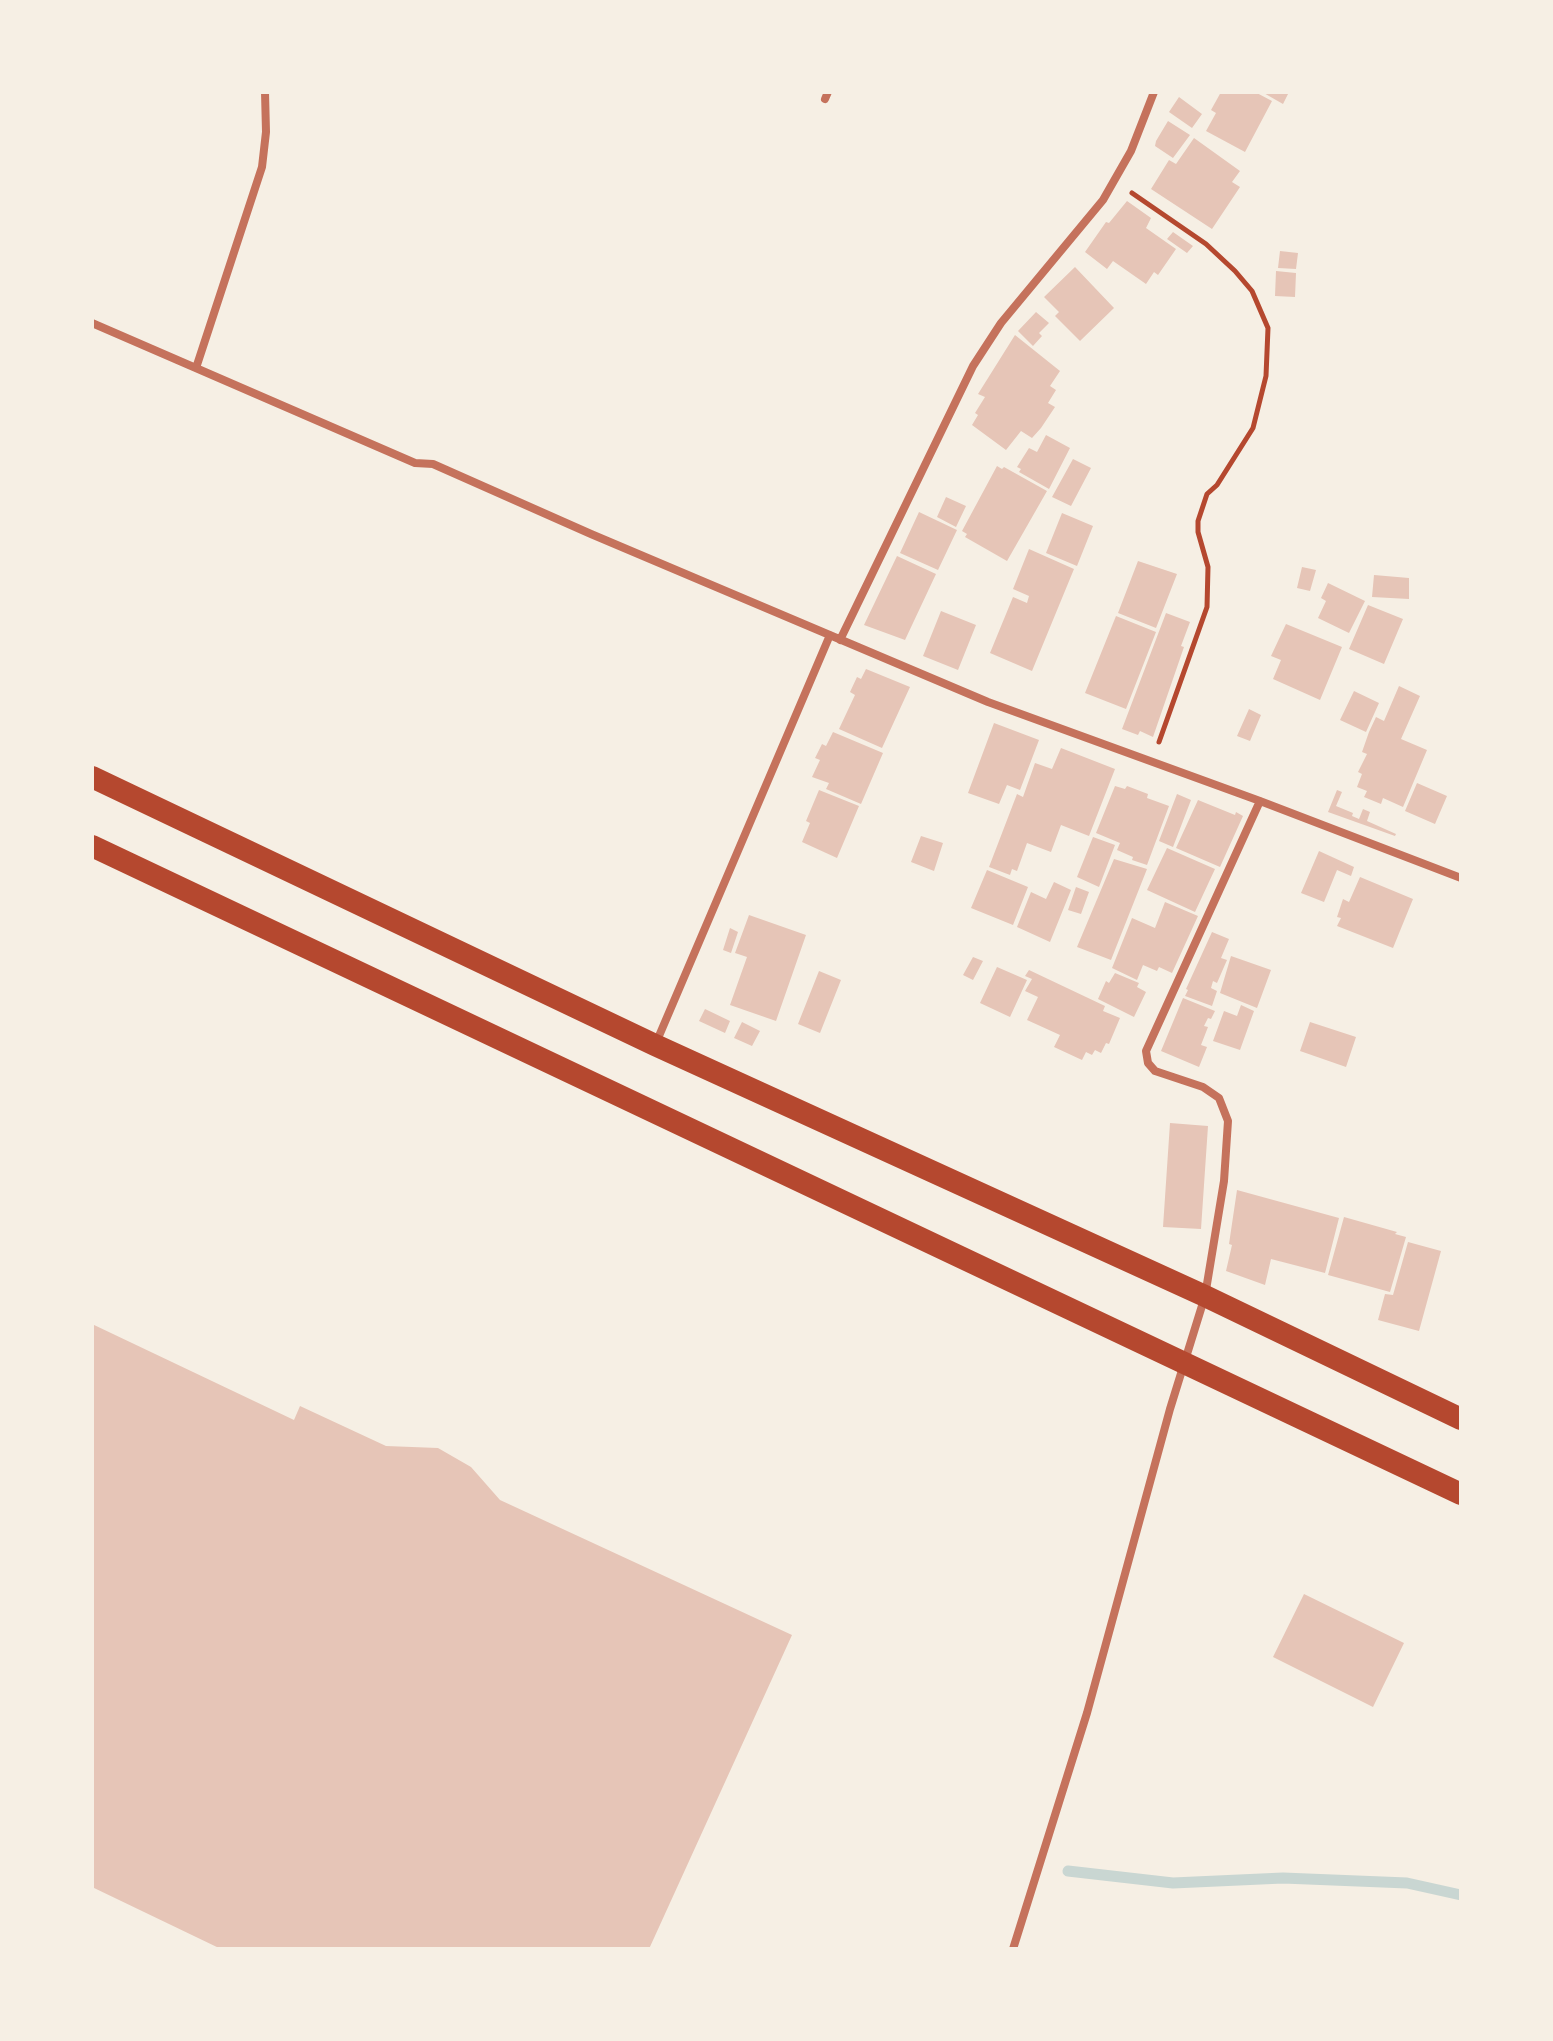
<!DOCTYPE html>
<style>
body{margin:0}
#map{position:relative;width:1553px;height:2041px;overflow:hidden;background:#f6efe4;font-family:"PT Sans",sans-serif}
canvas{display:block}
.frame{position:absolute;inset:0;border:94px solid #f6efe4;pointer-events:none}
</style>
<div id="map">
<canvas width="1553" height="2041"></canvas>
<div class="frame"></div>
</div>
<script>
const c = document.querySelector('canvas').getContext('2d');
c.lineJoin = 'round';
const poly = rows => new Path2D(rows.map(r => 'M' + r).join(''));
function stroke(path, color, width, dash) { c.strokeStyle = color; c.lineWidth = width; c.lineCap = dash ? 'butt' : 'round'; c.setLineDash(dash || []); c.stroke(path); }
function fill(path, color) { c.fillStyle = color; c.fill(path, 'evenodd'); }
stroke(poly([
 [1068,1871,1173,1883,1283,1878,1407,1883,1461,1895]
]), '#c9d6d2', 11);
fill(poly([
 [1221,92,1241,94,1242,92,1255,92,1272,101,1245,152,1206,131,1216,113,1211,110],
 [1262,92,1289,92,1283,104],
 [1179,97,1202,114,1192,128,1169,112],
 [1168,121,1190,135,1173,158,1155,146,1156,141],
 [1194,138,1240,171,1232,182,1240,187,1212,229,1151,189,1169,160,1176,164],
 [1127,201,1151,218,1146,228,1176,249,1158,275,1154,272,1146,284,1113,261,1107,269,1085,252,1106,222,1109,223],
 [1173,232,1193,246,1187,253,1167,239],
 [1280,251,1298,253,1296,269,1278,268],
 [1075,267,1114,308,1080,341,1055,316,1059,312,1044,297],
 [1276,271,1296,273,1295,297,1275,296],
 [1036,312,1049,323,1039,333,1042,336,1033,346,1018,331],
 [1015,335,1060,371,1050,386,1056,390,1048,403,1055,407,1041,428,1032,438,1021,431,1006,450,972,425,978,415,975,413,985,397,978,394],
 [1046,435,1070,448,1049,489,1019,472,1021,469,1017,467,1029,448,1037,452],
 [1073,459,1091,468,1071,506,1052,497],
 [997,466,1002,469,1004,467,1047,491,1007,561,965,537,967,534,962,531],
 [946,497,966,506,956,527,937,517],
 [919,512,957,530,938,570,900,553],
 [1062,513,1093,526,1077,566,1046,553],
 [1029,549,1074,569,1032,671,990,653,1013,597,1027,603,1029,596,1013,589],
 [897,556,936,574,905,640,864,625],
 [1138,561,1177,574,1156,628,1118,613],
 [1302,567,1316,570,1310,591,1297,588],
 [1374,575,1409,578,1409,599,1372,597],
 [1328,583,1365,601,1349,633,1318,618,1326,601,1321,598],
 [1368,605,1403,619,1384,664,1349,649],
 [941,611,976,625,958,670,923,656],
 [1166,613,1190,622,1181,646,1184,647,1153,737,1140,731,1138,735,1122,729],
 [1116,616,1156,632,1126,709,1085,693],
 [1286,624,1342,647,1320,700,1273,679,1281,660,1271,656],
 [866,669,910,687,882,748,839,729,855,695,850,692,857,677,861,679],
 [1399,686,1420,696,1401,739,1427,750,1403,807,1383,798,1381,804,1364,797,1367,791,1357,787,1362,774,1358,772,1367,754,1362,752,1369,732,1376,717,1384,721],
 [1354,691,1379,703,1366,732,1340,720],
 [1249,709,1261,715,1250,741,1237,736],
 [994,723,1039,740,1020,790,1007,785,999,804,968,793],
 [833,732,883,753,861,804,826,789,829,783,812,777,820,760,815,758,822,744,826,746],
 [1061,748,1115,769,1089,836,1061,825,1051,852,1027,843,1017,871,1012,869,1010,875,989,867,1017,794,1023,797,1035,763,1052,769],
 [1417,783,1447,796,1435,824,1405,811],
 [1115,786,1125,789,1127,786,1148,794,1147,798,1169,806,1147,865,1132,860,1133,857,1117,850,1120,843,1096,833],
 [819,790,859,806,837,858,802,842,810,823,806,821],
 [1337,790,1342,792,1336,806,1353,813,1352,816,1359,819,1363,809,1370,812,1367,821,1396,834,1395,836,1328,812],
 [1177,794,1191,800,1173,847,1159,841],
 [1198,800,1235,815,1236,812,1243,816,1220,867,1176,848],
 [921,836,943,843,934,871,911,862],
 [1093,837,1115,845,1099,887,1077,877],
 [1167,848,1215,869,1195,912,1147,890],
 [1319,851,1354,867,1351,876,1337,870,1324,902,1301,893],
 [1114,859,1147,869,1111,960,1077,947],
 [987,870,1028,887,1013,925,971,908],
 [1360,877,1413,899,1393,948,1337,926,1341,918,1337,917,1343,899,1349,902],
 [1054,882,1071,890,1050,942,1017,927,1031,892,1046,899],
 [1076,887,1089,892,1081,914,1068,910],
 [1165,902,1198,916,1172,973,1159,967,1157,971,1143,965,1137,980,1112,968,1132,918,1155,928],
 [749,915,806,935,776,1021,730,1005,747,957,735,953],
 [730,928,738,932,731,953,723,950],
 [1212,932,1229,939,1221,958,1227,960,1217,983,1213,981,1211,988,1217,991,1212,1006,1185,996,1188,990,1186,989],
 [1231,956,1271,970,1257,1008,1220,993],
 [973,957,983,961,973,980,963,975],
 [997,967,1027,980,1010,1017,980,1003],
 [1029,970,1105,1006,1103,1011,1120,1018,1109,1044,1106,1043,1101,1053,1095,1050,1092,1055,1086,1052,1082,1060,1054,1047,1060,1035,1027,1020,1038,997,1025,991,1032,979,1025,976],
 [819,971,841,980,820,1033,798,1024],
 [1115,973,1139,983,1137,987,1146,992,1134,1017,1098,999,1106,981,1109,983],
 [1183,998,1215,1011,1211,1019,1208,1018,1204,1026,1208,1027,1201,1045,1207,1047,1199,1067,1161,1051],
 [1241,1005,1254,1011,1240,1050,1213,1041,1224,1011,1237,1016],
 [705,1009,730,1021,725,1033,699,1021],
 [742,1022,760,1031,752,1046,734,1038],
 [1310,1022,1356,1037,1346,1067,1300,1051],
 [1170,1123,1208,1126,1201,1229,1163,1227],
 [1237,1190,1339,1218,1325,1273,1271,1259,1265,1285,1226,1271,1232,1245,1229,1244],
 [1344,1217,1397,1232,1395,1234,1406,1237,1390,1292,1328,1275],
 [1408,1242,1441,1251,1419,1331,1378,1320,1385,1294,1393,1295],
 [92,1324,294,1420,300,1406,386,1446,438,1448,471,1467,500,1500,792,1635,649,1949,221,1949,92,1887],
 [1304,1594,1404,1643,1373,1707,1273,1657]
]), '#e6c5b7');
stroke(poly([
 [1132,193,1206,244,1235,271,1252,291,1268,328,1266,376,1253,428,1217,485,1207,494,1198,521,1198,532,1208,567,1207,607,1159,742]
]), '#b5482f', 5);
stroke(poly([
 [825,99,828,92],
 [92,323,415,463,433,464,591,534,988,702,1260,801,1461,878],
 [196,368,262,167,266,132,265,92],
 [840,640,973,366,1001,323,1103,200,1131,151,1154,92],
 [656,1043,830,635],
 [1013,1949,1087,1713,1170,1409,1205,1296,1224,1181,1228,1121,1219,1098,1203,1087,1155,1071,1148,1063,1146,1051,1260,801]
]), '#c5725c', 8);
stroke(poly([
 [92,777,655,1045,1205,1296,1461,1419],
 [92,846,1461,1494]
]), '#b5482f', 22);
</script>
